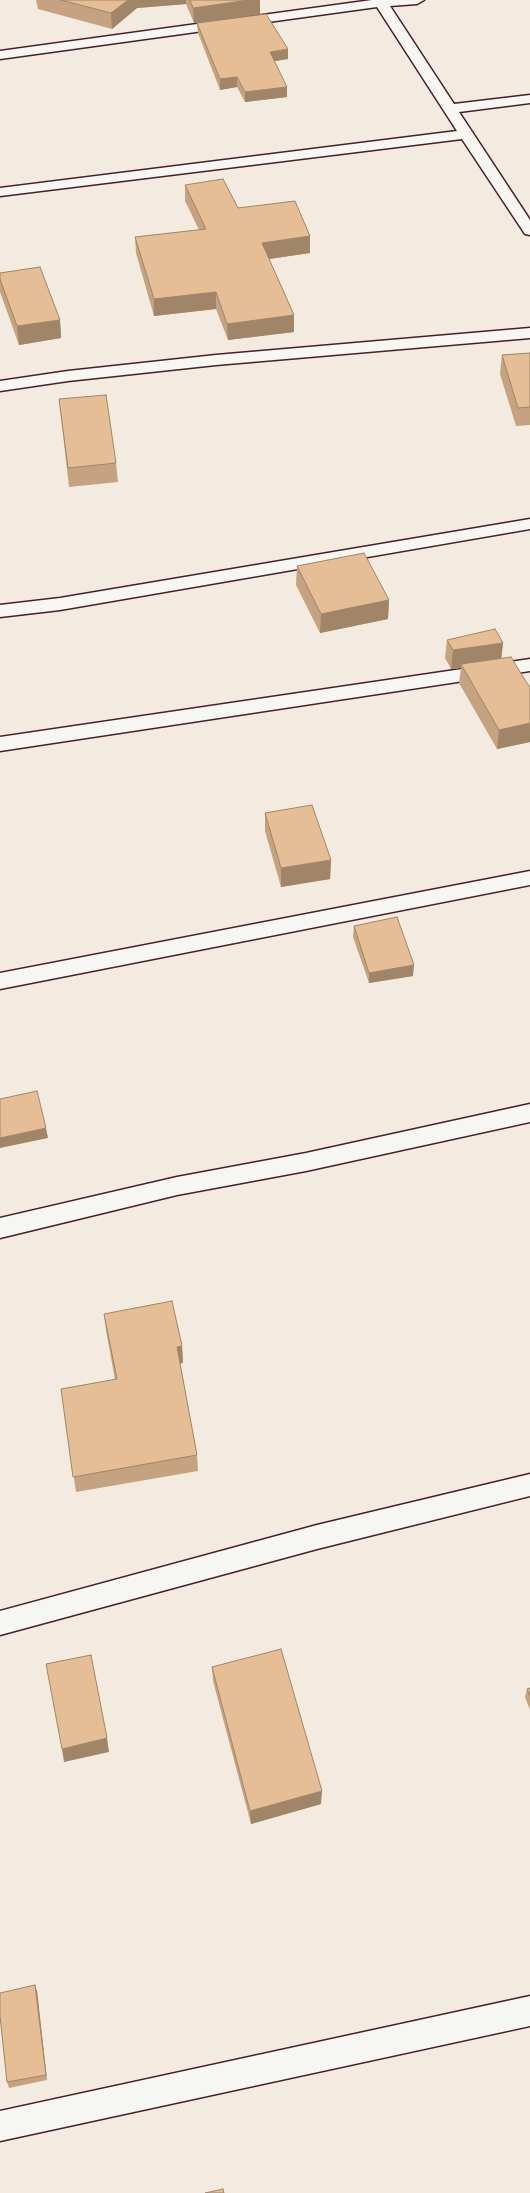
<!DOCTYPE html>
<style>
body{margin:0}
canvas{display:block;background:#f3ebdf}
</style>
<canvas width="530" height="2193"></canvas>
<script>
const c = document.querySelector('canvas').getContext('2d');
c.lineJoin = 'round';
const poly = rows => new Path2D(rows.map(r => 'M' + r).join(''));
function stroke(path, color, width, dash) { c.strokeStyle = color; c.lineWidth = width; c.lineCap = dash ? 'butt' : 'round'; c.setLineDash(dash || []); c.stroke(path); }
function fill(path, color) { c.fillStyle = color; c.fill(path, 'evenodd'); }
const minor = poly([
 [372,0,424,0,417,4,390,6,454,104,530,95,530,103,459,112,530,220,530,235,525,234,462,139,0,196,0,188,457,131,377,7,0,59,0,51,372,0],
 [530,328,530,338,216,365,68,381,0,391,0,381,68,371,216,355,530,328],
 [530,519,530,529,60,610,0,617,0,605,60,598,530,519],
 [530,659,530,671,0,751,0,737,530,659],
 [530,871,530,885,0,989,0,973,530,871],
 [530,1104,530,1122,306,1171,177,1195,0,1238,0,1218,177,1177,306,1153,530,1104],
 [530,1474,530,1496,317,1549,0,1635,0,1611,317,1525,530,1474],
 [530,1996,530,2026,0,2141,0,2111,530,1996]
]);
stroke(minor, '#4a1f2b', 3);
fill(minor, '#f6f6f2');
fill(poly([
 [36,0,260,0,260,14,194,23,186,4,137,8,112,29,38,9],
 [197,23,288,59,274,61,287,87,287,97,245,102,237,87,220,90,198,33],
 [185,185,238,208,310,236,310,253,269,259,294,315,294,332,228,340,216,309,154,316,136,253,135,237,199,230,185,201],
 [0,273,60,320,61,338,19,345,0,292],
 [530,353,530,425,516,426,500,374,502,355],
 [59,399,116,463,118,482,69,487],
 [297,566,389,600,388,619,320,633,296,585],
 [447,640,503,643,501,658,530,688,530,742,497,749,459,683,461,668,451,669,445,658],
 [265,813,331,860,330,879,281,887,265,831],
 [354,926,413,976,369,983,353,937],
 [104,1314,182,1346,183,1363,180,1363,197,1455,198,1471,76,1492,61,1389,115,1380,106,1330],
 [212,1667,321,1804,251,1824,213,1681],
 [530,1688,530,1710,525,1697,527,1689],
 [37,1991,47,2080,9,2088,7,2082]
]), '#c5a380');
fill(poly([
 [128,0,186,0,186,4,137,8,112,29,111,13],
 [249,0,260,0,260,14,194,23,193,8],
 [288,49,288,59,270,62,270,52],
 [237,77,237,87,220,90,220,79],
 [287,87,287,97,245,102,245,92],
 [310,236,310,253,262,260,262,243],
 [216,292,216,309,154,316,154,299],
 [294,315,294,332,228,340,227,324],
 [60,320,61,338,19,345,17,326],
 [389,600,388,619,320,633,321,614],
 [503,643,501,662,461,664,461,668,451,669,453,650],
 [530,723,530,742,497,749,499,730],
 [331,860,330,879,281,887,281,868],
 [414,965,413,976,369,983,369,973],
 [46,1128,48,1138,0,1148,0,1138],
 [182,1346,183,1363,178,1364,177,1347],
 [107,1738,109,1752,64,1762,62,1749],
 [322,1791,321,1804,251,1824,250,1811],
 [35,1985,37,1991,47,2080,46,2075]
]), '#a08568');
const building = poly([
 [61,0,128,0,111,13,61,0],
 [190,0,249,0,193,8,190,0],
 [266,14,288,49,270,52,287,87,245,92,237,77,220,79,197,23,266,14],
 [223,179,238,208,295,201,310,236,262,243,294,315,227,324,216,292,154,299,135,237,206,229,185,185,223,179],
 [40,267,60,320,17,326,0,279,0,273,40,267],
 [530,353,530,407,518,408,502,355,530,353],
 [106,395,116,463,68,468,59,399,106,395],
 [364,553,389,600,321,614,297,566,364,553],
 [495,629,503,643,453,650,447,640,495,629],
 [511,657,530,688,530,723,499,730,461,664,511,657],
 [312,805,331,860,281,868,265,813,312,805],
 [397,917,414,965,369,973,354,926,397,917],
 [37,1091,46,1128,0,1138,0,1099,37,1091],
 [172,1301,182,1346,177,1347,197,1455,73,1477,61,1389,117,1379,104,1314,172,1301],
 [281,1649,322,1791,250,1811,212,1667,281,1649],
 [91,1655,107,1738,62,1749,46,1664,91,1655],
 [530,1688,530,1696,527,1689,530,1688],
 [35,1985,46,2075,7,2082,0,2016,0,1993,35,1985],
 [223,2189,224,2193,205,2193,223,2189]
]);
fill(building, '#e5be95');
stroke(building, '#a08568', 1);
</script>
